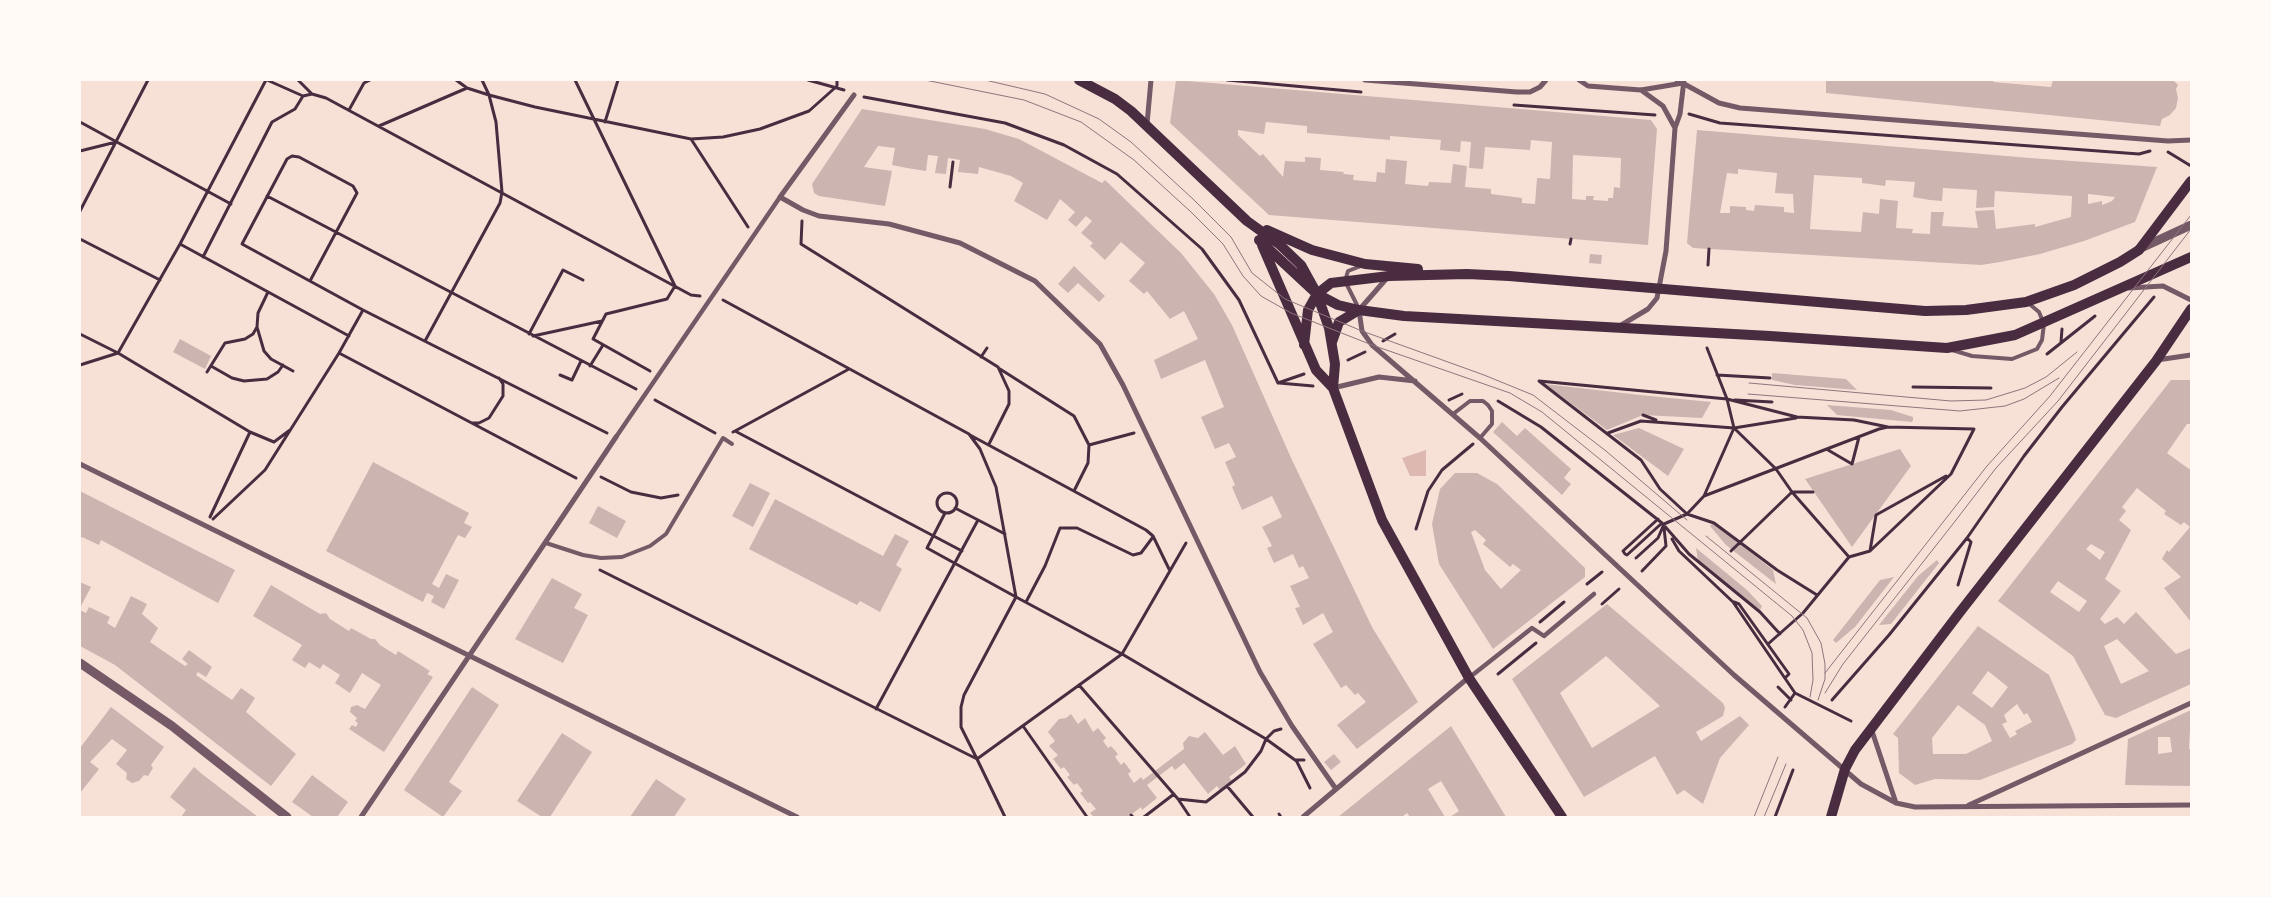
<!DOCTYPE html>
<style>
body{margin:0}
#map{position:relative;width:2271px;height:897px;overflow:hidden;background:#f7e1d7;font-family:"Work Sans",sans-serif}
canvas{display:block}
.frame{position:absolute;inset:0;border:81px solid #fffaf5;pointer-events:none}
</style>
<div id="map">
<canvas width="2271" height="897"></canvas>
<div class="frame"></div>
</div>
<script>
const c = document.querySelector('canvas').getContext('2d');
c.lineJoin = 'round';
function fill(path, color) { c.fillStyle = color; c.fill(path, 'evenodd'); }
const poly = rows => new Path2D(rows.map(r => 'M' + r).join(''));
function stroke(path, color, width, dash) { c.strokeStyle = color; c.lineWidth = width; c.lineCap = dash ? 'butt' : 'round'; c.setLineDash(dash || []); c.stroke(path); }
fill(poly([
 [1426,450,1426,476,1410,476,1402,458]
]), '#dcb8b0');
fill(poly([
 [1176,80,1651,120,1657,129,1648,245,1269,215,1170,123],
 [1266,122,1307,126,1307,133,1390,140,1390,136,1441,140,1440,150,1460,152,1461,141,1471,142,1469,168,1483,169,1485,147,1530,150,1531,140,1552,142,1550,179,1537,178,1535,204,1522,203,1522,198,1491,194,1491,189,1465,187,1467,166,1453,164,1451,183,1429,182,1428,186,1405,184,1407,161,1386,159,1385,173,1377,172,1376,182,1353,180,1354,175,1343,174,1344,172,1320,170,1321,158,1305,157,1305,162,1285,161,1283,177,1263,154,1260,156,1238,135,1238,130,1264,134],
 [1573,155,1621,158,1620,188,1614,187,1613,198,1608,198,1608,201,1593,200,1594,196,1586,196,1586,200,1572,199],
 [1826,80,1995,80,1993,82,2051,87,2053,80,2173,80,2178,85,2176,89,2178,98,2176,108,2170,115,2162,119,2160,126,1826,93],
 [862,109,985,129,1019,139,1102,183,1105,180,1181,253,1214,294,1232,325,1292,460,1372,627,1418,702,1357,749,1337,725,1366,702,1358,693,1355,695,1346,685,1341,688,1313,644,1333,632,1323,613,1303,625,1295,608,1300,607,1290,586,1309,578,1303,566,1299,568,1293,554,1274,563,1267,548,1272,546,1262,527,1282,517,1272,496,1242,510,1232,487,1235,485,1225,462,1236,457,1229,443,1215,449,1201,417,1224,407,1205,360,1161,379,1154,360,1198,339,1184,311,1170,319,1147,291,1144,294,1129,281,1145,263,1121,242,1105,260,1090,246,1093,243,1081,233,1092,221,1086,216,1076,227,1068,220,1075,212,1060,199,1047,220,1014,201,1023,183,1011,176,979,167,978,174,958,172,960,160,948,158,946,174,935,173,938,156,928,155,926,171,907,168,892,165,895,148,878,146,864,167,892,171,885,206,819,196,814,193,812,184],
 [1697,130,2030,158,2157,167,2135,222,2084,241,2040,254,2000,262,1981,265,1693,248,1687,243],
 [1738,169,1777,173,1775,193,1793,194,1794,213,1784,212,1784,207,1755,205,1754,211,1746,210,1746,207,1730,206,1730,213,1720,213,1727,173,1738,174],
 [1814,175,1862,178,1862,183,1885,186,1886,180,1915,182,1913,197,1930,200,1942,201,1943,188,1977,190,1976,208,1994,207,1995,191,2072,196,2071,217,2035,227,2035,224,1996,229,1994,210,1975,211,1978,228,1942,226,1944,212,1931,212,1930,234,1912,233,1913,229,1896,228,1898,201,1880,199,1879,214,1863,212,1861,232,1810,229],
 [2088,194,2115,197,2112,201,2102,205,2102,201,2088,204],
 [1590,254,1602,255,1601,264,1589,263],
 [1074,266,1105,296,1099,302,1078,283,1068,293,1058,284],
 [180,339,211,356,205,369,173,352],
 [1772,373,1846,379,1857,390,1795,385,1772,380],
 [2171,380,2191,380,2191,424,2187,424,2167,453,2189,469,2191,467,2191,622,2164,588,2181,577,2162,559,2167,550,2169,552,2190,527,2184,522,2181,525,2164,514,2166,511,2137,488,2122,507,2126,511,2119,520,2131,530,2105,579,2121,591,2100,619,2105,624,2117,617,2124,624,2136,612,2176,654,2191,648,2191,684,2116,718,2105,715,2073,656,1998,601],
 [2091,544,2105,552,2100,560,2086,549],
 [2058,581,2087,601,2079,612,2050,592],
 [2117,639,2149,671,2121,684,2104,646],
 [1545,384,1640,395,1711,402,1702,418,1643,415,1607,430],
 [1827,405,1891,410,1913,417,1913,420,1912,422,1837,415],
 [1502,422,1517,436,1525,428,1571,469,1564,478,1571,484,1562,495,1493,432],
 [1639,428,1684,449,1668,476,1613,435],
 [1900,449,1911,466,1852,547,1805,479],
 [373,462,469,513,464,523,472,527,465,538,458,535,432,584,439,588,446,574,459,580,444,609,431,602,434,596,427,593,423,602,326,551],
 [1455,473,1477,473,1497,484,1585,568,1585,577,1493,649,1439,564,1432,524,1440,489],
 [1475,530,1486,540,1483,544,1510,567,1513,564,1521,570,1501,589,1485,570,1471,532],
 [750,483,770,493,753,527,732,516],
 [80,491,235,570,218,603,101,540,99,545,82,537,80,539],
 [775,499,883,556,895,534,909,541,896,565,902,569,880,612,860,601,857,605,749,549],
 [598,506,626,521,617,538,589,523],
 [1713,523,1773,570,1776,584,1726,545,1710,526],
 [1696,548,1747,590,1762,606,1760,610,1698,561],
 [1937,560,1939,563,1891,624,1879,625,1918,576],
 [1894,577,1855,627,1836,643,1833,640,1880,580],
 [552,578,582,594,574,608,588,615,563,663,515,639],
 [80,582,91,587,80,608],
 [271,585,320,614,326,613,330,619,349,631,351,628,371,639,375,639,380,645,396,655,398,651,430,671,427,674,433,677,384,752,349,729,352,725,356,727,358,723,355,721,357,718,350,712,351,707,357,705,365,709,381,685,362,673,350,693,335,683,340,675,323,664,320,669,309,662,305,668,292,660,302,645,253,616],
 [131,596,147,604,142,614,158,628,150,642,185,666,188,664,182,659,189,650,212,667,206,677,198,672,196,675,232,700,241,688,255,698,246,712,296,754,271,786,115,665,80,646,80,610,86,613,89,607,110,617,107,623,115,628],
 [1607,604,1723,703,1725,708,1723,716,1696,732,1701,741,1740,716,1749,725,1720,758,1703,804,1684,790,1677,795,1655,756,1584,797,1512,679],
 [1606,656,1660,706,1592,748,1560,693],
 [1978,626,2049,675,2074,733,2076,740,2072,744,1980,780,1935,779,1915,785,1899,773,1898,738,1893,734],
 [1988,671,2008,687,1992,708,1972,693],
 [2017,704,2024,715,2027,713,2032,722,2015,731,2017,734,2010,738,2002,724,2007,722,2004,715],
 [1958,705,1985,725,1992,741,1966,754,1933,754,1932,738],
 [472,687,499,705,449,782,462,791,443,817,404,790],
 [111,707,164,747,151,765,153,768,148,776,144,775,139,781,132,783,126,779,127,773,116,764,127,750,112,739,90,762,99,769,80,793,80,748],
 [2191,710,2189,749,2191,749,2191,786,2125,785,2128,739],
 [2158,737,2170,737,2172,752,2158,754],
 [1071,714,1078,724,1085,718,1093,732,1098,728,1106,738,1103,741,1108,748,1111,746,1118,754,1115,757,1121,765,1124,762,1131,771,1128,774,1134,783,1141,777,1143,780,1184,749,1183,743,1189,736,1198,738,1205,732,1223,755,1235,746,1246,764,1229,777,1232,781,1220,790,1217,786,1208,794,1184,763,1175,770,1172,766,1147,785,1157,798,1142,810,1141,807,1128,817,1094,817,1090,813,1096,809,1090,802,1088,803,1080,793,1083,791,1077,783,1074,785,1067,777,1070,775,1064,767,1061,769,1053,759,1058,755,1049,746,1055,741,1048,732,1059,719,1066,718],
 [1451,726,1506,817,1450,817,1459,811,1441,781,1428,789,1445,817,1410,817,1407,813,1402,817,1338,817],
 [562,733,592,752,550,817,542,817,517,801],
 [1334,754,1341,762,1331,770,1324,762],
 [194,767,202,774,258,817,181,817,186,810,170,797],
 [312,775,348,802,337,817,313,817,292,802],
 [656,779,686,799,674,817,630,817]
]), '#ccb4b1');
stroke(poly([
 [267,80,303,96,312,94,326,98,691,295,700,296],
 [298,80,312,94],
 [456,80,467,88,489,95,535,107,691,139,723,137,760,129,809,111,837,86,837,80],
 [575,80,675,286,667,299,606,314,593,339,650,371],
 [808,80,844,90],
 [1227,80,1361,92],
 [864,97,1005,123,1064,145,1117,174,1202,249,1239,300,1278,383],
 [1514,105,1655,115],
 [349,110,364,83,370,80],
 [1689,114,1720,123,2139,154,2150,151],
 [80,122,231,204],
 [605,122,618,80],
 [379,126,467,88],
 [691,139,748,227],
 [80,151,116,142],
 [2168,152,2191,166],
 [950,187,953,162],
 [267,196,636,389],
 [80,211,148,80],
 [802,221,801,244,998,367,1009,391,1009,404,989,444],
 [80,239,160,280],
 [180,244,349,336],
 [1570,244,1571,239],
 [203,257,272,122,295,109,303,96],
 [1708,265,1709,249],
 [723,300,969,434,980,449,996,487,1016,597,1122,654,1266,739,1295,760,1304,760],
 [363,310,607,433],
 [257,327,264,351,271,359,293,371],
 [80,334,118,353,250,432,274,442,290,430],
 [529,334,563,270,583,280],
 [533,336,602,321],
 [425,341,500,203,502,192,496,122,489,95,482,80],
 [1383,341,1395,334],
 [2061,342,2062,329],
 [1707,348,1727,399,1734,428,1776,469,1792,492,1849,557],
 [339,353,576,478],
 [2047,354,2095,316],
 [981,357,987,348],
 [1348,360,1365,352],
 [80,365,118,353,180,244,266,80],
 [211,366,232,378,244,381,267,379,278,372,283,365],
 [590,366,603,345],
 [1000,369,1074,416,1089,445,1088,463,1074,491],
 [207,372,225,343,245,339,253,334,257,327,258,313,268,292],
 [560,375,572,380,581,361],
 [1717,375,1770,378],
 [1278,383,1304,374],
 [1279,383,1313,386],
 [1913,387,1991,388],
 [655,400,715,433],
 [1449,400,1462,394],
 [1735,400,1772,402],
 [1498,401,1541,427,1662,523,1689,554,1760,612,1780,634],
 [1643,415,1656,420],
 [473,423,479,423,489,418,503,396,503,384,499,378],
 [735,431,849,369],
 [733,432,735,431,962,551],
 [1608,433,1641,421,1734,428,1796,418],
 [970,435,1146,530,1153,536,1169,569],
 [1089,445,1134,433],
 [1828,450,1852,464,1859,437],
 [601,477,631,492,661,498,678,495],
 '937 503a10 10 0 1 1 20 0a10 10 0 1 1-20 0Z',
 [1704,496,1734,428],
 [955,508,1005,534],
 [945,513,927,548,1016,597,964,695,961,707,961,727,977,759,1122,654,1186,543],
 [210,517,250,432],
 [213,519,265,470,339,353,363,310,242,244,287,159,292,156,299,157,353,186,357,193,310,281],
 [1658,519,1623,551,1625,554,1627,555,1662,523],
 [1416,529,1428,491,1442,470,1473,444],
 [1672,539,1679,551,1733,602,1795,693],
 [1731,551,1792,492,1813,492],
 [1870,551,1876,515,1946,476],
 [1636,558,1658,538,1664,524,1687,514,1704,496,1879,429,1888,427,1974,429,1951,474,1870,551,1849,557,1803,613,1768,644],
 [600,570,977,759,1005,817],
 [1642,571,1666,546,1664,528],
 [1587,584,1602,572],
 [1958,585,1971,542,1967,538],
 [1817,595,1777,570,1714,523,1687,514,1660,489,1641,460,1539,381,1727,399,1797,417,1854,420,1888,427],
 [1026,602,1045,566,1060,528,1077,528,1133,555,1141,553,1153,537],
 [1734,602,1739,604,1789,674,1786,677],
 [1602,604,1619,589],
 [1540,622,1564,602],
 [1498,674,1536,643],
 [1079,685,1178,799,1190,817],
 [1778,687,1791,700],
 [1832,700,1889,635,1967,538,2024,456,2062,407,2154,297],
 [1785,707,1795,693,1851,721],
 [876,709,978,520],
 [1023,726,1087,817],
 [1296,760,1310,788],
 [1227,786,1253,817],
 [1178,799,1206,802,1245,772,1261,751,1266,739,1274,731,1281,729],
 [1279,814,1281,817],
 [1131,815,1133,817],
 [1144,817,1174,794],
 [1775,817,1793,770]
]), '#4a2c40', 3);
stroke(poly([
 [1358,307,1345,281,1348,271,1361,266],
 [1952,350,1972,356,2012,359,2037,349,2042,340,2044,324,2039,312,2027,302],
 [1453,414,1470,401,1483,401,1488,405,1492,411,1492,424,1480,438],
 [546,543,583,555,601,558,622,557,650,546,666,534,723,438,732,444]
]), '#755966', 4);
stroke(poly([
 [616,437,780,197],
 [1470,677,1532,628,1544,636,1594,594]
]), '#755966', 4.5);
stroke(poly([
 [1365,80,1517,92,1530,92,1540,87,1546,80],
 [1579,80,1588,86,1641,90,1683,83],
 [1677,80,1719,103,1740,108,2168,141,2191,140],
 [1641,90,1663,106,1675,128],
 [854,95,780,197,803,210,819,216,889,224,960,243,1035,281,1100,344,1123,385,1260,672,1292,726,1336,789],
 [1147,124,1151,80],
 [1387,278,1359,310,1362,331,1372,345,1480,438,1734,675,1861,784,1896,803,1915,807,2191,805],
 [2129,288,2163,286,2191,300],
 [1618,327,1648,309,1657,298,1666,251,1675,128,1680,114,1684,80],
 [2157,360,2191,355],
 [1333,388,1379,377,1415,381],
 [80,464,797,817],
 [1871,728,1896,803],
 [1969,805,2191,703],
 [361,817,616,437],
 [1303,817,1468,678]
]), '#755966', 5);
stroke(poly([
 [2139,249,2191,225],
 [80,663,172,726,287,817]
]), '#755966', 9);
stroke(poly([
 [1079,80,1115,99,1131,111,1247,221,1279,244,1301,265,1317,294,1329,328,1335,364,1333,388,1382,520,1469,678,1562,817],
 [1267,230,1312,250,1365,264,1418,269],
 [1259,240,1317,294,1338,305,1359,310,1404,316,1770,336,1947,348,2015,335,2191,257],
 [1262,245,1316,370,1333,388],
 [1332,342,1339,322,1359,310],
 [1304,345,1308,310,1317,294,1331,283,1389,276,1467,274,1509,276,1925,311,1966,310,2026,302,2074,285,2120,262,2139,250,2191,181],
 [1831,817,1845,769,1855,750,1960,612,2156,361,2191,309]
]), '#4a2c40', 10);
stroke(poly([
 [925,80,1024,100,1081,122,1134,160,1191,212,1223,244,1243,276,1261,296,1291,313,1372,345,1510,393,1542,412,1792,616,1803,630,1812,653,1813,680,1810,697],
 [985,80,1045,94,1099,119,1131,142,1193,199,1231,237,1252,273,1285,299,1362,331,1484,375,1533,395,1606,451,1687,520],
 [1749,383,1951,401,1986,400,2025,388,2046,377,2077,352],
 [1748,394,1960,411,2005,406,2024,399,2059,378],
 [1706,536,1807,618,1821,643,1825,664,1825,679,1818,700],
 [1825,673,1987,466,2050,396,2191,215],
 [1825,693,1843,664,1956,520,1996,468,2058,401,2191,229],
 [1754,817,1778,757],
 [1764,817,1786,764]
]), '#8f747c', 1);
</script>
